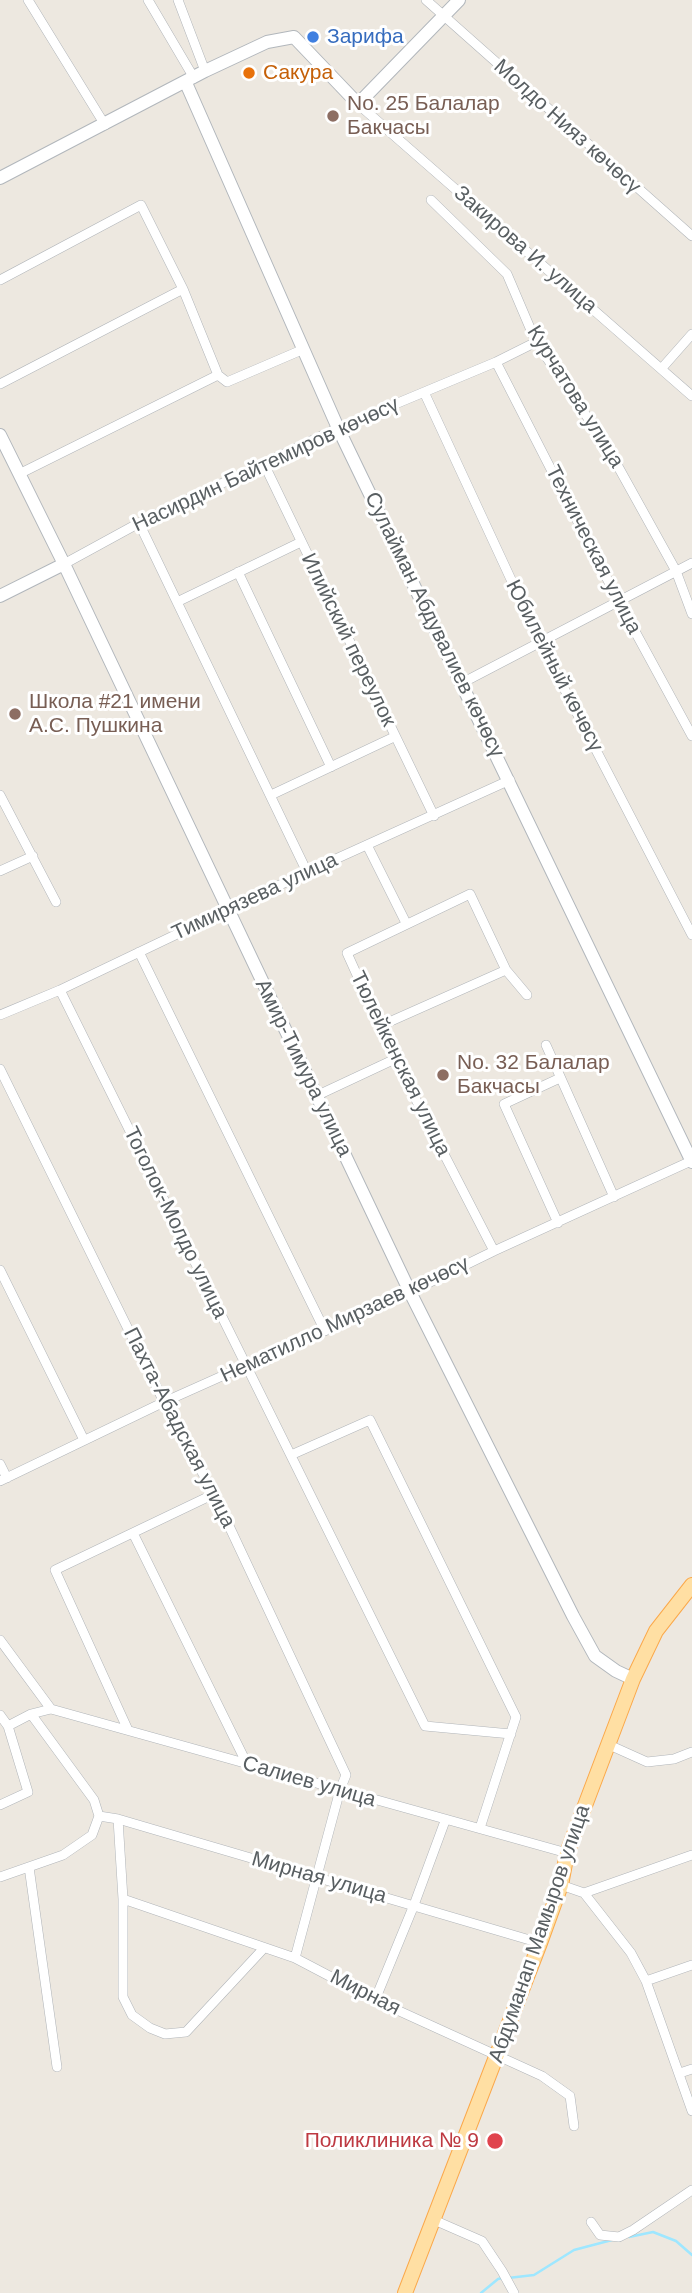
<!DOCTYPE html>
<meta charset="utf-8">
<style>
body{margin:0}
canvas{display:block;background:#ede8e0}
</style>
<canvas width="692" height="2293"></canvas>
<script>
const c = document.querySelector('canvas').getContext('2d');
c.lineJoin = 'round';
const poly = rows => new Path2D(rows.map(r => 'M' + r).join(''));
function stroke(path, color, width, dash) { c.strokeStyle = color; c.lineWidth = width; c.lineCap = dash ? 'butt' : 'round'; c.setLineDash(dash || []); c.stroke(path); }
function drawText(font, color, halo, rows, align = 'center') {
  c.font = font + ' Arial,sans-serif'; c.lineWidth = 6; c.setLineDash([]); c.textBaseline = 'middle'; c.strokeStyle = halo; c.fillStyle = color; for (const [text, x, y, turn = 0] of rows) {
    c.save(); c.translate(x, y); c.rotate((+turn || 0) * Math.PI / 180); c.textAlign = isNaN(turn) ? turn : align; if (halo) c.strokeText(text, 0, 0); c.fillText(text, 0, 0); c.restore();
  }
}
stroke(poly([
 [629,2237,653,2232,676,2241,692,2255],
 [508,2278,534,2275,574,2250,612,2240],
 [481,2293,498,2279,502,2278]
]), '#9ee7ff', 2.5);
const street = poly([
 [28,0,105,125],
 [148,0,194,78],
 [178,0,205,71],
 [426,0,692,236],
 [358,104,692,396],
 [431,200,507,274,536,342,605,443,676,571,692,614],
 [0,280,141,205,183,289,218,375,227,382,304,349],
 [496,362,619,602,692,736],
 [662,368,692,334],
 [0,384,183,289],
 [424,392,540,642,692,935],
 [264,464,434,816],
 [19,474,218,375],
 [139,523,307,872],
 [64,564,139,523,338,428,496,362,536,342],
 [238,572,331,767],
 [177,602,301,542],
 [462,683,692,563],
 [0,795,56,902],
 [271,795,394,737],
 [367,845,406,923],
 [0,871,33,856],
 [139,952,325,1331],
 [60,990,425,1726,511,1734],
 [0,1015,60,990,307,872,510,780],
 [380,1026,506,970],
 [546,1045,614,1197],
 [0,1069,164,1402,214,1494,346,1775,340,1790,295,1958],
 [316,1096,395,1059],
 [558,1223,504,1104,560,1078],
 [494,1251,395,1059,347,953,470,894,506,970,527,995],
 [0,1270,84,1440],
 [291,1455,370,1420,516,1717,480,1828],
 [0,1464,7,1478],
 [0,1481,164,1402,410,1292,494,1251,691,1161],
 [133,1533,247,1764],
 [0,1640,51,1709],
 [0,1715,8,1726,31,1714,51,1709,567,1853],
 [128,1730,55,1570,214,1494],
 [607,1744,647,1762,674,1759,692,1752],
 [0,1805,28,1792,8,1726],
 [99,1816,118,1819,540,1943],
 [118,1819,123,1899,123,1997,132,2015,150,2028,165,2034,186,2032,264,1948],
 [29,1867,57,2067],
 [0,1877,63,1855,92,1835,99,1816,94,1800,31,1714],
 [561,1885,584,1893,692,1855],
 [584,1893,631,1953,646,1981,692,2111],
 [123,1899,295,1958,375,2000,542,2076,570,2096,574,2126],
 [646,1981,692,1965],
 [375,2000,414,1905,445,1821],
 [680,2073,692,2069],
 [434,2220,482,2241,502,2271,514,2293],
 [591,2222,600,2235,619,2237,633,2230,692,2190]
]);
const secondary = poly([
 [186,83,338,428,692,1162],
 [0,178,205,71,267,42,294,37,358,104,459,0],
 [0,435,64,564,410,1292,573,1616,595,1656,616,1671,633,1679],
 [0,596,64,564]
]);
const primary = poly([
 [405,2293,540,1943,561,1885,567,1853,633,1679,656,1631,692,1585]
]);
stroke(street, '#b1b5b9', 10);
stroke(secondary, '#b2b7bc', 14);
stroke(primary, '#fba94b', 16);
stroke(street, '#fff', 9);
stroke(secondary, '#fff', 12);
stroke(primary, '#ffdfa3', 14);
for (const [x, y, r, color] of [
 [313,37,7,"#3f7fe0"],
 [249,73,7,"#e8710a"],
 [333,116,7,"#8d6e63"],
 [15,714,7,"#8d6e63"],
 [443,1075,7,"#8d6e63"],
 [495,2141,9,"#e0444e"]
]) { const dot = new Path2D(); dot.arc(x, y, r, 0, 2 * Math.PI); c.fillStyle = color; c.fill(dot); stroke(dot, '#fff', 2.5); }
drawText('21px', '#366cbe', '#fff', [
 ["Зарифа",327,37]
], 'left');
drawText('21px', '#c56008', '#fff', [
 ["Сакура",263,73]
], 'left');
drawText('21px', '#785e54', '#fff', [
 ["No. 25 Балалар",347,104],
 ["Бакчасы",347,128],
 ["Школа #21 имени",29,702],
 ["А.С. Пушкина",29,726],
 ["No. 32 Балалар",457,1063],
 ["Бакчасы",457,1087]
], 'left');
drawText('21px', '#595f62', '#fff', [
 ["Молдо Нияз көчөсү",567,127,42],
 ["Закирова И. улица",525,250,41],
 ["Курчатова улица",575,397,58],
 ["Насирдин Байтемиров көчөсү",266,465,-25],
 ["Техническая улица",593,550,63],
 ["Сулайман Абдувалиев көчөсү",434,625,64],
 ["Илийский переулок",348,640,64],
 ["Юбилейный көчөсү",554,666,63],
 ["Тимирязева улица",255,897,-25],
 ["Тюлейкенская улица",400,1064,64],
 ["Амир-Тимура улица",303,1068,64],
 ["Тоголок-Молдо улица",175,1223,64],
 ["Нематилло Мирзаев көчөсү",345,1320,-25],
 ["Пахта-Абадская улица",179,1428,63],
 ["Салиев улица",309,1782,16],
 ["Мирная улица",319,1878,16],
 ["Абдуманап Мамыров улица",540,1934,-71],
 ["Мирная",365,1993,27]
]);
drawText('21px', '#be3a42', '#fff', [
 ["Поликлиника № 9",479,2141]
], 'right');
</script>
